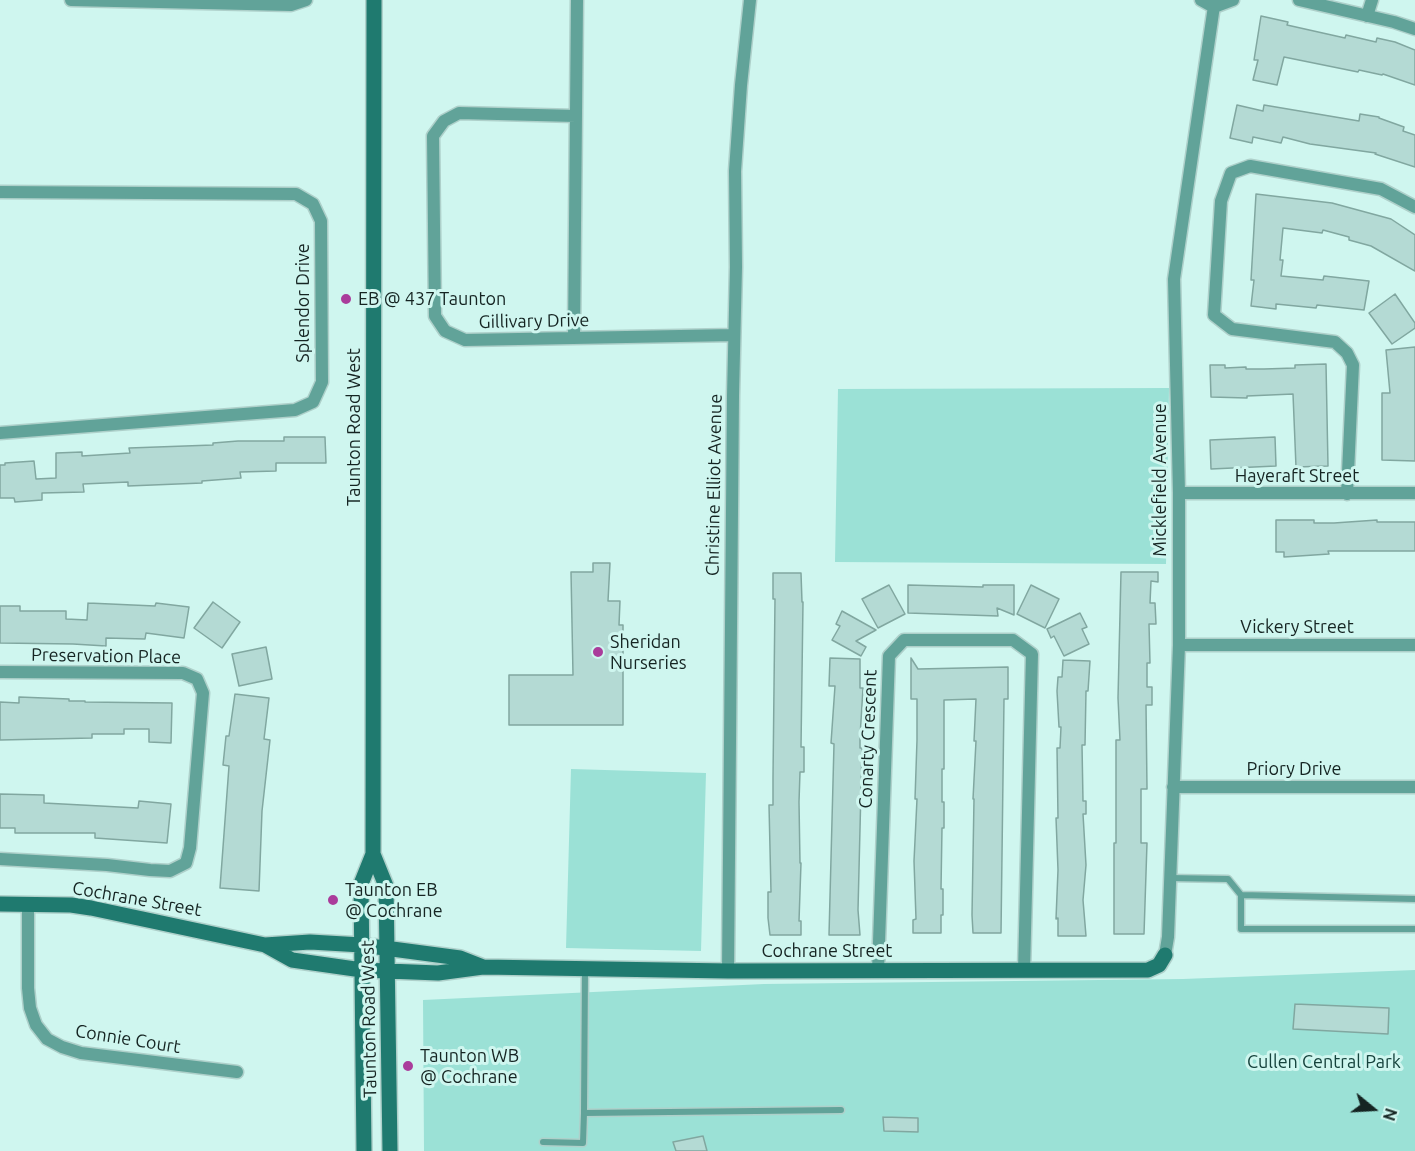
<!DOCTYPE html>
<style>
body{margin:0}
#map{position:relative;width:1415px;height:1151px;overflow:hidden;background:#cff6ef;font-family:Ubuntu,sans-serif}
canvas{display:block}
.north{position:absolute;left:1343px;top:1079px;width:60px;height:60px;-webkit-text-stroke:4px #cff6ef;paint-order:stroke;rotate:108deg;font-size:16px;font-weight:700;line-height:24px;text-align:center;color:#152422}
.north::after{content:'';display:block;margin:auto;width:21px;height:27px;background:#152422;clip-path:polygon(50% 0,100% 100%,50% 72%,0 100%)}
</style>
<div id="map">
<canvas width="1415" height="1151"></canvas>
<div class="north">N</div>
</div>
<script>
const c = document.querySelector('canvas').getContext('2d');
c.lineJoin = 'round';
function fill(path, color) { c.fillStyle = color; c.fill(path, 'evenodd'); }
const poly = rows => new Path2D(rows.map(r => 'M' + r).join(''));
function stroke(path, color, width, dash) { c.strokeStyle = color; c.lineWidth = width; c.lineCap = dash ? 'butt' : 'round'; c.setLineDash(dash || []); c.stroke(path); }
function drawText(font, color, halo, rows, align = 'center') {
  c.font = font + ' Ubuntu,sans-serif'; c.lineWidth = 6; c.setLineDash([]); c.textBaseline = 'middle'; c.strokeStyle = halo; c.fillStyle = color; for (const [text, x, y, turn = 0] of rows) {
    c.save(); c.translate(x, y); c.rotate((+turn || 0) * Math.PI / 180); c.textAlign = isNaN(turn) ? turn : align; if (halo) c.strokeText(text, 0, 0); c.fillText(text, 0, 0); c.restore();
  }
}
fill(poly([
 [1169,388,1166,564,835,562,838,389],
 [571,769,706,773,701,951,566,948],
 [1415,970,1415,1151,424,1151,423,1000,764,984,1183,979]
]), '#9be1d6');
const building = poly([
 [1261,16,1288,22,1287,25,1345,38,1346,35,1376,42,1377,38,1395,42,1415,50,1415,85,1383,74,1382,75,1359,70,1358,72,1284,57,1277,85,1253,80,1258,60,1254,60,1261,16],
 [1237,105,1263,111,1264,105,1359,121,1360,114,1379,117,1379,118,1404,127,1403,131,1415,135,1415,167,1375,154,1376,153,1310,144,1283,137,1281,143,1253,137,1252,143,1230,138,1237,105],
 [1256,194,1332,203,1391,219,1415,235,1415,271,1371,246,1349,240,1349,237,1323,230,1322,233,1283,228,1280,260,1283,260,1281,276,1323,280,1324,276,1369,281,1364,310,1317,305,1316,308,1276,304,1276,309,1251,306,1254,280,1251,280,1256,194],
 [1395,294,1415,323,1415,328,1392,344,1369,313,1395,294],
 [1415,347,1415,461,1382,460,1382,393,1390,393,1386,350,1415,347],
 [1326,364,1328,466,1296,467,1293,394,1247,396,1247,398,1211,397,1210,365,1225,365,1225,368,1246,367,1246,369,1264,369,1295,368,1295,365,1326,364],
 [284,437,325,437,326,463,276,463,276,471,240,472,241,478,202,481,202,483,128,486,128,482,83,484,84,492,42,493,42,500,15,502,14,498,0,498,0,465,5,465,5,463,34,461,36,479,56,478,56,453,82,452,82,456,130,453,129,448,213,445,213,443,238,441,284,441,284,437],
 [1275,437,1276,466,1211,469,1210,440,1275,437],
 [1276,520,1314,520,1314,523,1334,523,1377,520,1377,522,1415,522,1415,551,1328,551,1329,554,1284,557,1284,552,1276,552,1276,520],
 [593,563,610,563,608,601,620,601,619,625,623,625,623,725,509,725,509,675,573,675,571,572,593,572,593,563],
 [1121,572,1158,572,1158,582,1151,581,1150,603,1155,603,1156,624,1149,624,1150,663,1147,663,1147,687,1152,687,1152,705,1146,705,1147,789,1141,789,1141,843,1147,843,1144,934,1114,934,1114,843,1116,843,1116,740,1120,740,1118,698,1121,572],
 [773,573,801,573,802,602,803,602,801,747,804,747,804,772,800,772,799,802,800,863,801,863,799,921,801,921,801,935,770,935,768,918,768,892,771,892,769,805,773,805,773,777,775,599,773,599,773,573],
 [889,585,905,614,878,628,862,599,889,585],
 [908,585,983,587,983,585,1014,585,1014,615,997,608,998,616,908,613,908,585],
 [1031,585,1059,599,1045,628,1017,614,1031,585],
 [213,602,240,622,222,648,194,628,213,602],
 [88,603,155,606,156,603,189,607,184,638,146,633,145,639,106,638,106,646,73,644,0,643,0,606,20,606,20,611,66,611,66,619,87,620,88,603],
 [842,611,876,630,856,641,866,647,861,656,832,640,840,626,836,624,842,611],
 [1080,613,1087,627,1082,629,1089,644,1064,656,1054,636,1051,638,1047,629,1080,613],
 [266,647,272,679,239,686,232,654,266,647],
 [830,658,860,659,860,688,863,688,860,737,860,748,862,748,858,910,860,935,829,935,834,744,831,743,835,686,829,686,830,658],
 [911,658,918,669,1008,667,1008,699,1004,699,1001,933,973,933,972,915,974,799,973,799,976,741,974,741,976,699,944,700,944,769,942,769,942,802,944,802,944,828,942,828,941,889,943,889,943,915,941,915,941,933,913,933,913,920,916,919,914,861,917,799,915,799,917,740,917,699,911,699,911,658],
 [1063,660,1090,661,1088,691,1086,691,1085,745,1082,745,1083,801,1086,801,1086,814,1083,814,1086,865,1083,900,1086,936,1058,936,1058,918,1056,919,1058,870,1056,818,1058,818,1057,748,1060,748,1061,727,1059,727,1057,691,1058,677,1062,677,1063,660],
 [235,694,269,698,264,739,270,740,262,811,259,891,220,888,229,766,223,765,226,736,229,736,235,694],
 [19,697,69,699,69,701,85,701,85,702,172,703,171,743,149,742,149,729,124,729,124,734,92,734,92,738,0,740,0,702,19,703,19,697],
 [0,794,44,795,44,803,138,808,139,801,171,804,167,843,95,838,95,833,15,833,15,828,0,828,0,794],
 [1295,1004,1389,1008,1388,1034,1293,1029,1295,1004],
 [883,1117,918,1118,918,1132,884,1131,883,1117],
 [703,1136,707,1151,676,1151,673,1142,703,1136]
]);
fill(building, '#b4dad4');
stroke(building, '#81a7a0', 1.5);
const lane = poly([
 [1170,878,1228,879,1241,895,1241,929,1415,929],
 [1241,895,1415,899],
 [585,970,584,1113,841,1110],
 [543,1142,583,1143,584,1113]
]);
const street = poly([
 [71,0,291,5,306,0],
 [1201,0,1210,5,1217,6,1233,0],
 [1299,0,1394,22,1415,29],
 [1367,16,1372,0],
 [576,116,459,113,444,121,433,136,435,316,445,331,465,340,734,335],
 [0,192,296,194,313,204,321,221,322,382,313,402,295,410,0,433],
 [574,338,577,0],
 [1179,493,1415,493],
 [1347,494,1353,365,1347,353,1335,342,1232,329,1214,315,1221,201,1231,173,1250,166,1381,189,1415,207],
 [1179,645,1415,645],
 [0,672,183,673,197,679,203,693,190,848,186,863,170,871,150,870,107,865,0,859],
 [1173,787,1415,787],
 [28,904,28,988,30,1008,36,1025,47,1039,62,1047,81,1053,237,1072],
 [1165,955,1168,937,1179,645,1179,493,1174,279,1214,6],
 [728,971,733,396,736,267,735,171,741,85,750,0],
 [878,971,889,656,904,640,1013,640,1032,654,1024,971]
]);
const secondary = poly([
 [373,854,386,886,390,1151],
 [0,904,71,905,91,908,265,945,310,942,362,945,460,958,483,967],
 [265,945,292,960,362,970,438,973,483,967,728,971,1148,970,1159,965,1165,955],
 [364,1151,361,884,373,854,374,0]
]);
stroke(lane, '#aed0ca', 9);
stroke(street, '#aed0ca', 15);
stroke(secondary, '#aed0ca', 18);
stroke(lane, '#61a399', 6);
stroke(street, '#61a399', 12);
stroke(secondary, '#1f7a6f', 15);
for (const [x, y, r, color] of [
 [346,299,6,"#aa3c9b"],
 [598,652,6,"#aa3c9b"],
 [333,900,6,"#aa3c9b"],
 [408,1066,6,"#aa3c9b"]
]) { const dot = new Path2D(); dot.arc(x, y, r, 0, 2 * Math.PI); c.fillStyle = color; c.fill(dot); stroke(dot, '#cff6ef', 2); }
drawText('18px', '#152422', '#cff6ef', [
 ["EB @ 437 Taunton",358,299],
 ["Sheridan",610,642],
 ["Nurseries",610,663],
 ["Taunton EB",345,890],
 ["@ Cochrane",345,911],
 ["Taunton WB",420,1056],
 ["@ Cochrane",420,1077]
], 'left');
drawText('18px', '#152422', '#cff6ef', [
 ["Splendor Drive",303,303,-90],
 ["Gillivary Drive",534,321,-1],
 ["Taunton Road West",354,427,-90],
 ["Hayeraft Street",1297,476],
 ["Micklefield Avenue",1160,480,-90],
 ["Christine Elliot Avenue",714,485,-89],
 ["Vickery Street",1297,627],
 ["Preservation Place",106,656,1],
 ["Conarty Crescent",868,739,-88],
 ["Priory Drive",1294,769],
 ["Cochrane Street",137,899,10],
 ["Cochrane Street",827,951],
 ["Taunton Road West",369,1019,-91],
 ["Connie Court",128,1039,9]
]);
drawText('18px', '#15423c', '#cff6ef', [
 ["Cullen Central Park",1324,1062]
]);
</script>
